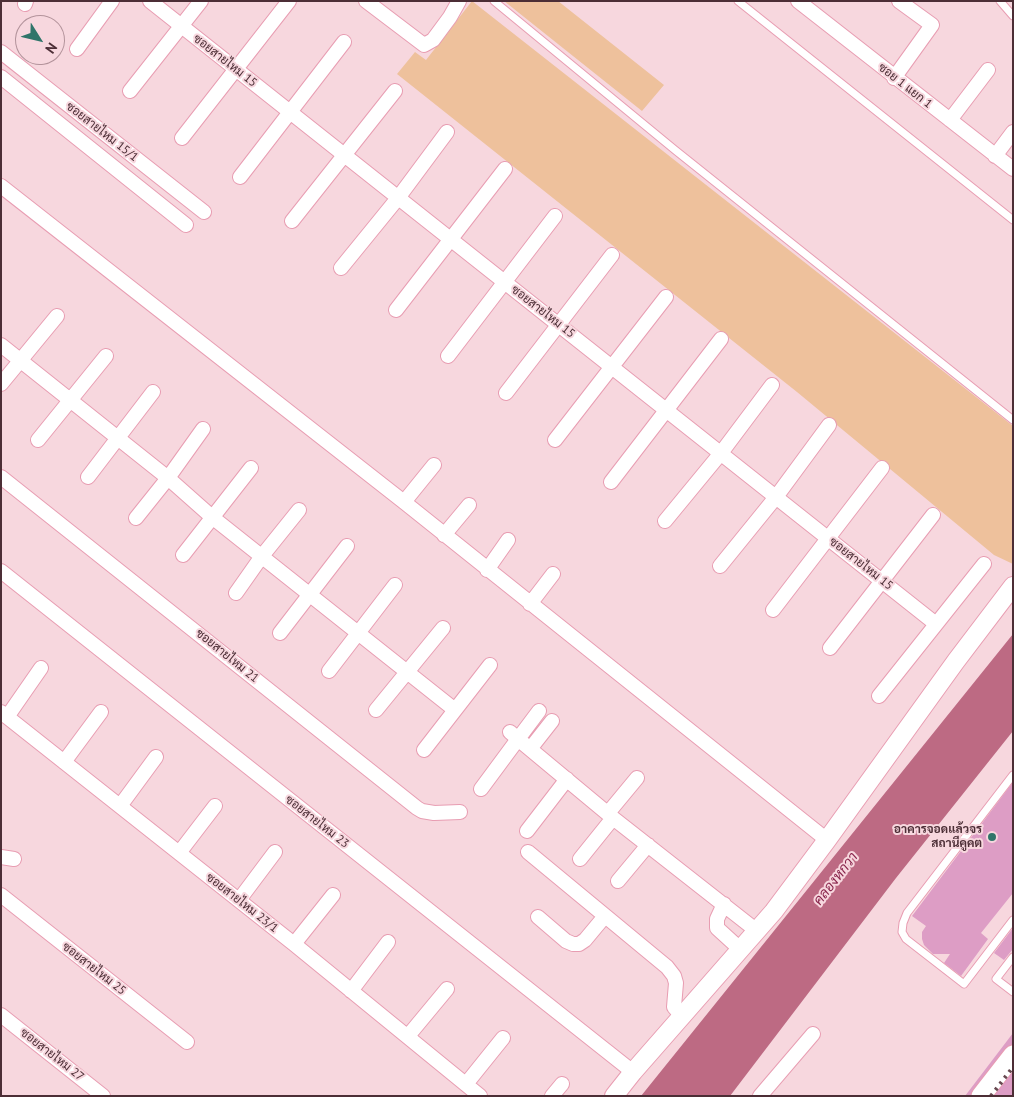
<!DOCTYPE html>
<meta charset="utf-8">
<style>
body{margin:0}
#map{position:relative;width:1014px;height:1097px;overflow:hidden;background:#f7d7de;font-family:"PT Sans",sans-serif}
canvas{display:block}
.frame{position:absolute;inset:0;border:2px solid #4c2e36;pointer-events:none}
.north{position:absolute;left:15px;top:15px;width:50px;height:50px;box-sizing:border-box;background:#f7d7de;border:1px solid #b3939b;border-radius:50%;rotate:126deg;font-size:14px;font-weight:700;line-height:20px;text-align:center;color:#4c2e36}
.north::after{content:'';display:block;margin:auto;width:18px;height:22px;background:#30756a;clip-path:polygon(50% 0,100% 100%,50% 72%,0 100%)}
</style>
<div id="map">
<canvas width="1014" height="1097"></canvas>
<div class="frame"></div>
<div class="north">N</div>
</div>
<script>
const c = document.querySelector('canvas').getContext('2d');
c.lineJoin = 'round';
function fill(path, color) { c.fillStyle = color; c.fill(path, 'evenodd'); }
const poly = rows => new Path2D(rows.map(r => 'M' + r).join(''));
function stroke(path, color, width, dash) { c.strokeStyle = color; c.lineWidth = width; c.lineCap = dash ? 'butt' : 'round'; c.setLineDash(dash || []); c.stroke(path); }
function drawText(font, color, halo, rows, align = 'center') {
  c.font = font + ' "PT Sans",Sarabun,sans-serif'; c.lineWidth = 4; c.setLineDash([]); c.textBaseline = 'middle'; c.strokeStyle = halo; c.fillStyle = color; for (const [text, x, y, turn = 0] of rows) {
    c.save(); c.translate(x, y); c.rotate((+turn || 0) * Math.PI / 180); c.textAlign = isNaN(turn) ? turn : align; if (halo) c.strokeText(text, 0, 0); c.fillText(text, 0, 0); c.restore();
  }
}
fill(poly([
 [472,1,1013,426,1013,564,994,555,797,392,397,74,415,52,426,60],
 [504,1,558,1,664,85,642,111]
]), '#eec19c');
fill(poly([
 [1013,634,1013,731,896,878,730,1096,641,1096]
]), '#bd6a83');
fill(poly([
 [1013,782,1013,893,981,933,988,939,961,976,944,963,950,954,933,954,924,945,922,939,922,932,926,926,912,916],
 [1013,928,1013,949,1004,960,994,953],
 [1013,1033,1013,1096,965,1096]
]), '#dd9dc5');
const service = poly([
 [494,1,675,150,1013,420],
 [738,1,1013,220],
 [1000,1,1013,16],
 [1013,775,907,913,903,923,902,932,906,939,964,984,1013,920],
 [1013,957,996,979,1013,992]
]);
const minor = poly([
 [150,1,936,624],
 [366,1,424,45,433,40,450,17,459,1],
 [798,1,1013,169],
 [25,4,26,1],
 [77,49,112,1],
 [1,52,204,212],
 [1,77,186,225],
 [894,78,932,25,899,1],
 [130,91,201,1],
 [950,120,988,70],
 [182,138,289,1],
 [995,156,1013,132],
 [240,177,344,42],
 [1,186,404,502,827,840],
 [292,221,395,91],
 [341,268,398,198,447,132],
 [396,310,505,169],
 [1,345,168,478,212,517,455,710],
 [448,356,555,216],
 [1,384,57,316],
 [506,393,612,255],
 [38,440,106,356],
 [555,440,666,297],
 [1,477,417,808,422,811,434,813,460,812],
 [88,477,153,392],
 [611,482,721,339],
 [404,502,434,465],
 [136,518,168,478,203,429],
 [665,521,721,453,772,385],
 [444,535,469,505],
 [183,555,251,468],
 [720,566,776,497,829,425],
 [487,570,508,540],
 [1,571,633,1072],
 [236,593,262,556,299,510],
 [530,604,553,574],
 [773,610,882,468],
 [280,633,347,546],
 [830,648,933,515],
 [329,671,395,585],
 [879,696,984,564],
 [376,710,443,628],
 [1,712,294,944,480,1096],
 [7,717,41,668],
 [510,732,518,739,539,711],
 [530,749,552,721],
 [424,750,490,665],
 [64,762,101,712],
 [481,789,518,739,613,818,757,931],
 [120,806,156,757],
 [608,813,637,778],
 [527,831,567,779],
 [528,852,667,967,674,976,676,983,674,1007,682,1016],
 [179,853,215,806],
 [1,857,14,859],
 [580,859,613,818],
 [618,881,648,845],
 [1,895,187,1042],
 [239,900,275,852],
 [724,904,717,919,717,928,740,949],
 [538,917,566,941,573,944,579,944,585,940,605,916],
 [294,944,333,895],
 [351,991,388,942],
 [1,1015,103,1096],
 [408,1036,447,989],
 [466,1084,503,1038],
 [552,1096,562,1084],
 [760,1096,813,1034]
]);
const tertiary = poly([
 [614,1096,633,1072,774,911,827,840,956,661,1013,586]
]);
const secondary = poly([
 [981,1096,1013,1055]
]);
stroke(service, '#e89db2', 9);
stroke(minor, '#e89db2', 16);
stroke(tertiary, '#e89db2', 20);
stroke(secondary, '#e89db2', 21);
stroke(service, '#fff', 7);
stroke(minor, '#fff', 14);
stroke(tertiary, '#fff', 18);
stroke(secondary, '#fff', 19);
stroke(poly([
 [991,1096,1013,1067]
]), '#66484f', 4, [2.5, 5]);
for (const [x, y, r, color] of [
 [992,837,5,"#30756a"]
]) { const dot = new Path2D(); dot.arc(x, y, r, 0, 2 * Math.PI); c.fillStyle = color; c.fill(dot); stroke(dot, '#f7d7de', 2); }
drawText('12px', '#4c2e36', '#f7d7de', [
 ["ซอยสายไหม 15",225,61,38],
 ["ซอย 1 แยก 1",905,86,38],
 ["ซอยสายไหม 15/1",102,132,38],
 ["ซอยสายไหม 15",543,312,38],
 ["ซอยสายไหม 15",861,564,38],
 ["ซอยสายไหม 21",227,656,39],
 ["ซอยสายไหม 23",317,822,38],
 ["ซอยสายไหม 23/1",242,903,38],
 ["ซอยสายไหม 25",94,969,38],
 ["ซอยสายไหม 27",52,1055,38]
]);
drawText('bold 12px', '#4c2e36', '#f7d7de', [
 ["อาคารจอดแล้วจร",982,830],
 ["สถานีคูคต",982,844]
], 'right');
drawText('italic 14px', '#89244b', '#f7d7de', [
 ["คลองหกวา",836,879,-52]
]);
</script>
